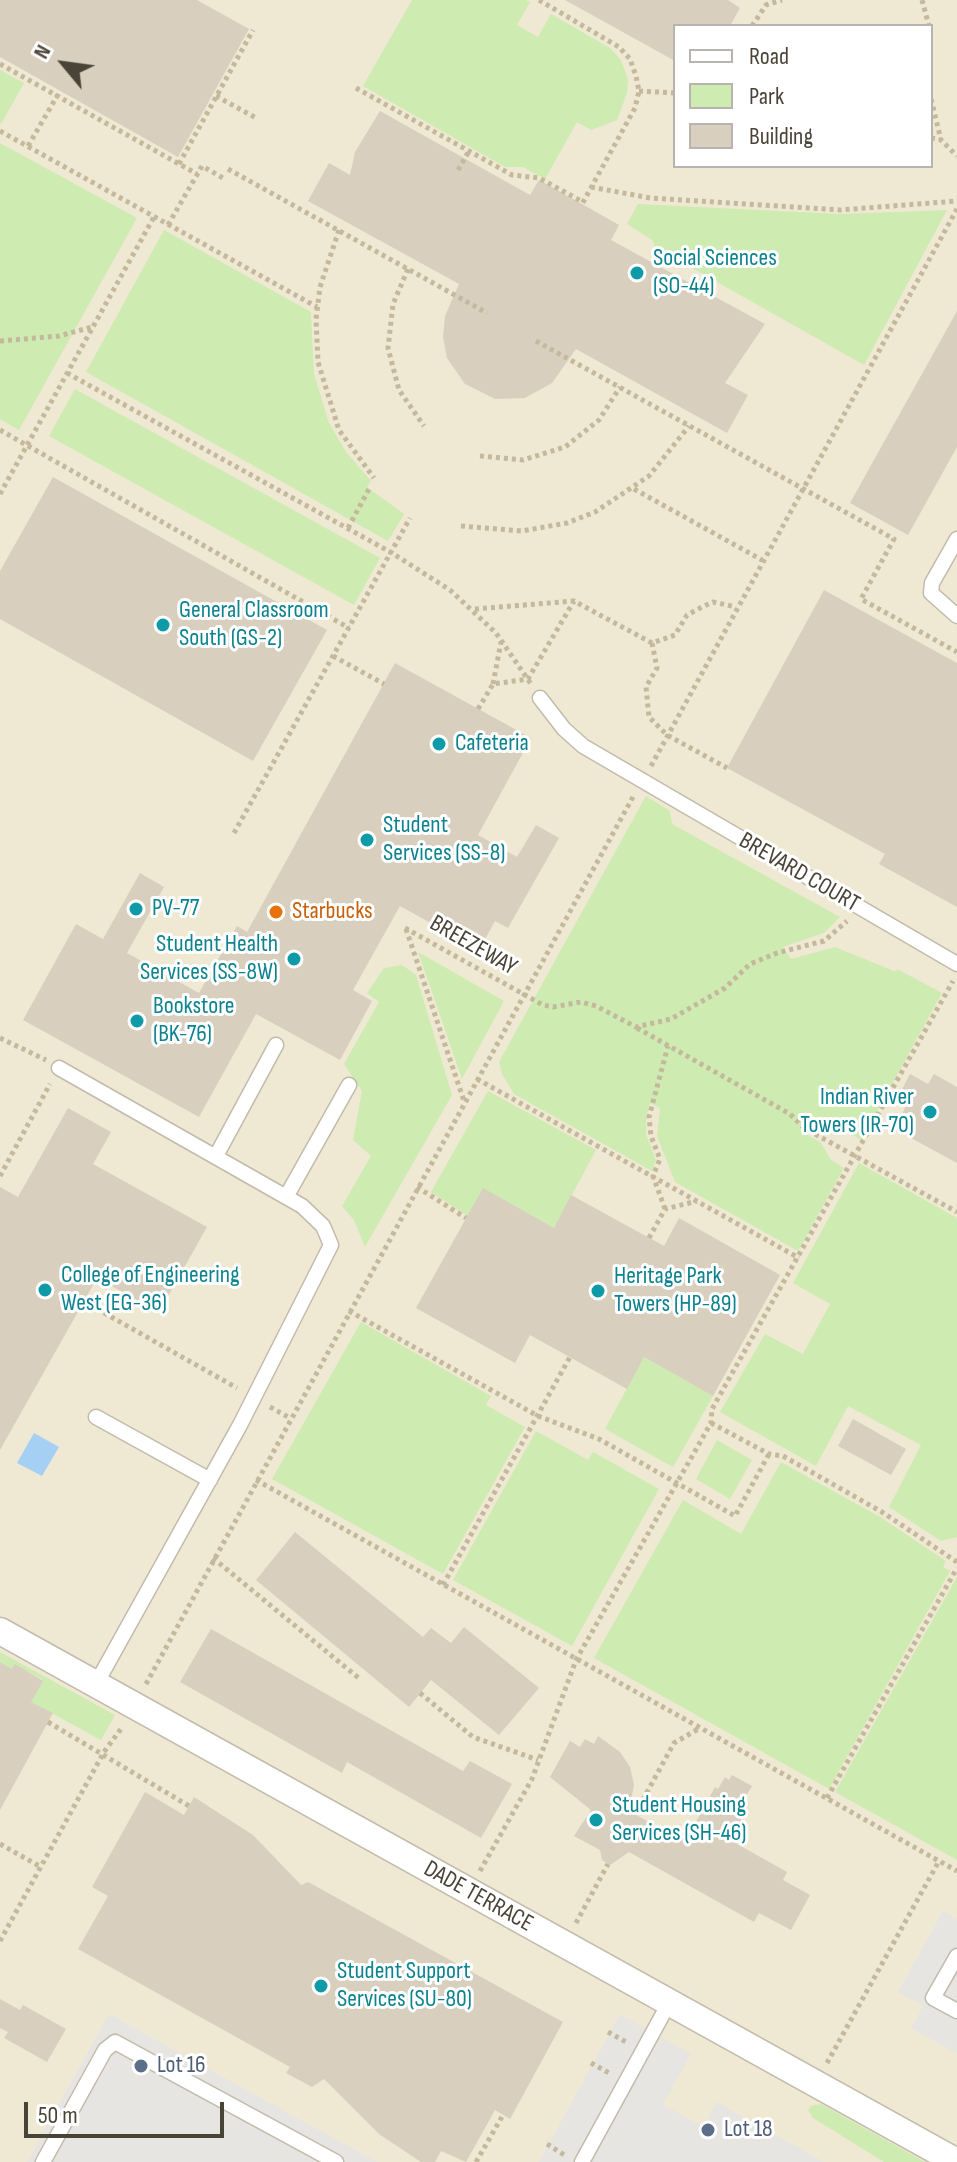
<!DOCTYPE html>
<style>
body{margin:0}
#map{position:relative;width:957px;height:2162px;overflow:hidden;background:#f5f3ea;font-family:"Sofia Sans Condensed",sans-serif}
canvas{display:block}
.legend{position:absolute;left:673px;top:24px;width:260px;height:144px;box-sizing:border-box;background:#fff;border:2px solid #b7b4af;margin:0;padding:10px 14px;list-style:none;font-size:24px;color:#4a4438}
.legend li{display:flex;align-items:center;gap:16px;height:40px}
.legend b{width:40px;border:2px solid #b7b4af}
.north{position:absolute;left:24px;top:24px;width:80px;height:80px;-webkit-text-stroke:6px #fff;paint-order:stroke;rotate:299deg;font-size:22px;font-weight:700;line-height:32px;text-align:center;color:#4a4438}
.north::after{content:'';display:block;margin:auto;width:28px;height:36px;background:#4a4438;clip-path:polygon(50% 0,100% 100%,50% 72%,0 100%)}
.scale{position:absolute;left:24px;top:2102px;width:200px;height:36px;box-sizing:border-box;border:4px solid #4a4438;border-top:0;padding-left:10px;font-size:24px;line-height:28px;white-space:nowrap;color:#4a4438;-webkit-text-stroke:6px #fff;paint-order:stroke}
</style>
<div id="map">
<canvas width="957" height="2162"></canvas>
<ul class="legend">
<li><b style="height:10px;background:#fff"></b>Road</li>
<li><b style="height:22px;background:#ceebb2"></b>Park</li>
<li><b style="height:22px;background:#d8cfbf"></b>Building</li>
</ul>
<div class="north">N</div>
<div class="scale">50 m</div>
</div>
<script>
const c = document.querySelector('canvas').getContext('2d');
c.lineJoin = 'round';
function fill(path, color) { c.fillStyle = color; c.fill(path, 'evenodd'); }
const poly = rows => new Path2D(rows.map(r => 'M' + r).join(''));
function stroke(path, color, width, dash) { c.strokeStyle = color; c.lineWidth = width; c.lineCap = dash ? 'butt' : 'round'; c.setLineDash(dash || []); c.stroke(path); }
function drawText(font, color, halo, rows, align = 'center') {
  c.font = font + ' "Sofia Sans Condensed",sans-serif'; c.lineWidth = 6; c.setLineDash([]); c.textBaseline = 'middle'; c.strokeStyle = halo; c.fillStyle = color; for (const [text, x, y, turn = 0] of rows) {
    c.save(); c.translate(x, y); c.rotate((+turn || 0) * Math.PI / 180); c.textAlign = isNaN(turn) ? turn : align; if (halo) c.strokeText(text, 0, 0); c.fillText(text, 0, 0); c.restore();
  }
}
fill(poly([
 [0,0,957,0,957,2162,0,2162],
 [675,26,931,26,931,166,675,166]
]), '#efe9d4');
fill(poly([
 [412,0,525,0,530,2,517,25,538,37,551,14,610,48,621,60,628,80,627,93,617,120,591,130,577,122,545,179,523,167,505,167,363,86],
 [0,70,24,83,1,124,0,124],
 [0,143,137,218,19,430,0,419],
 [638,204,840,214,947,210,864,365,655,247,652,240,627,224],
 [164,230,311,312,314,374,329,423,346,452,371,481,367,487,404,514,388,541,86,372],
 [75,389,380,558,354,605,49,436],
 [646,796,670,811,672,824,840,917,824,933,783,947,791,959,835,947,894,971,899,970,942,993,861,1140,849,1133,826,1135,808,1125,804,1128,806,1134,821,1143,831,1160,844,1168,798,1251,675,1182,657,1136,660,1108,650,1103,646,1116,646,1134,656,1160,652,1171,514,1094,502,1074,499,1062],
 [418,952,504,1001,462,1079],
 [402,965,416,975,452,1095,365,1247,354,1220,342,1206,371,1156,353,1140,362,1091,344,1064,379,1002,367,993,384,968],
 [488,1091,596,1150,554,1228,483,1189,468,1216,431,1192],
 [859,1163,957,1218,957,1537,941,1541,889,1507,921,1445,848,1406,816,1466,720,1412,765,1334,803,1354,830,1304,793,1283],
 [361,1322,491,1396,486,1405,525,1427,443,1574,272,1479],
 [644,1357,713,1396,673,1467,605,1429],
 [536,1431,588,1460,593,1452,659,1489,572,1646,453,1580],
 [717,1440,752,1460,730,1499,696,1479],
 [781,1462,880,1517,946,1561,943,1567,950,1571,829,1789,594,1658,683,1500,741,1534],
 [957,1577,957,1860,835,1792],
 [0,1652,115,1715,101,1740,31,1702,43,1680,15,1665,12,1669,0,1662],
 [820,2104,821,2104,925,2162,884,2162,813,2118,808,2110,811,2106]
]), '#ceebb2');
fill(poly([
 [943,1911,957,1919,957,2054,911,2028,923,2006,898,1992],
 [109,2014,377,2162,27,2162],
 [620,2014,691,2054,663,2104,703,2127,717,2102,824,2162,539,2162]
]), '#e7e5e2');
fill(poly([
 [34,1433,59,1447,42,1476,17,1463]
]), '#a5cff3');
fill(poly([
 [0,0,197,0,249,29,178,157,0,57],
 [565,0,728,0,740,8,730,26,675,26,675,61],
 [380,111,530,195,539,180,582,204,619,225,611,240,765,324,725,383,748,395,727,433,576,349,552,383,525,398,495,399,465,384,447,358,443,337,445,316,459,284,308,201,329,163,350,175,355,152],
 [957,311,957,447,908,535,850,503],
 [53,477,327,630,253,761,0,619,0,571],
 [824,590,957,663,957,907,879,864,885,854,727,768],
 [395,663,531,738,478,835,517,857,536,825,559,838,508,928,495,921,479,950,400,906,353,990,372,1001,340,1060,256,1014,199,1117,23,1020,76,924,103,939,140,873,164,887,127,953,199,993,237,926,247,932],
 [910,1074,928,1084,934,1074,957,1087,957,1163,902,1133,908,1123,900,1118,906,1106,896,1101],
 [68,1108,111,1132,93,1164,207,1227,159,1312,97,1278,0,1450,0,1187,18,1197],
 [483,1188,554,1228,571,1195,664,1246,679,1218,780,1275,713,1396,644,1357,627,1389,530,1335,515,1363,416,1308],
 [853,1419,906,1449,891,1475,838,1446],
 [295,1532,423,1637,431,1628,451,1643,464,1627,539,1688,499,1735,431,1680,409,1707,256,1580],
 [211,1629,463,1771,470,1761,512,1784,481,1838,347,1762,342,1773,180,1682],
 [0,1662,12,1669,15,1664,43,1681,31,1702,53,1713,0,1810],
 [598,1736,620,1752,630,1767,634,1785,629,1811,680,1839,687,1826,692,1829,715,1787,718,1789,725,1777,729,1780,732,1775,752,1786,742,1803,748,1807,730,1840,787,1872,783,1880,810,1895,791,1930,759,1913,754,1922,629,1852,610,1865,602,1860,600,1850,574,1836,591,1810,550,1777,570,1741,580,1747,585,1739,594,1744],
 [145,1792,184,1815,194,1797,253,1835,301,1885,308,1882,563,2022,510,2119,495,2110,466,2162,441,2151,435,2162,421,2162,379,2134,324,2079,312,2087,286,2073,290,2067,78,1949,108,1896,92,1887],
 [0,1999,20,2010,23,2005,66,2029,47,2062,4,2038,8,2032,0,2028]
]), '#d8cfbf');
const lane = poly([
 [957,539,932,583,931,593,957,616],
 [540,698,564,729,583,746,957,964],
 [59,1068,302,1206,323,1226,331,1245,240,1425,96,1684],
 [216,1156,276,1045],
 [286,1197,349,1085],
 [96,1417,210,1480],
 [957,1956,933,1998,957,2011],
 [43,2162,105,2050,115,2042,336,2162],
 [582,2162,669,2003]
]);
const street = poly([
 [0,1631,957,2162]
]);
stroke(lane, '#c2bbac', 17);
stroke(street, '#c2bbac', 29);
stroke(poly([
 [539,0,619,47,630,59,636,76,639,91,635,108,582,204],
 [922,0,929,26],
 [752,26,766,5,782,0],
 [0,64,197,174],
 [356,88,512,175,539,178,583,202],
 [639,91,675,93],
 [216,96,258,119],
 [931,99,941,140,957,156],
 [0,131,317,307],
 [931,138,941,140],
 [28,146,60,91],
 [179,164,253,30],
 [228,169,487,313],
 [458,170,469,151],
 [591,187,650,198,840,210,957,201],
 [168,225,202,166,223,178],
 [339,230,320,287,316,319,318,362,339,430,374,478],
 [408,269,393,304,388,348,399,390,424,426],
 [0,341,59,336,92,327],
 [536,341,894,539,861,599,957,652],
 [67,373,392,553,450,590,496,633,531,684],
 [0,430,349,628],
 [480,456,523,460,565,447,599,420,620,387],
 [634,489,762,560],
 [0,494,154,217],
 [461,526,522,531,567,523,595,512,649,476,689,426],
 [348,528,369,489],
 [475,609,574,601,652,643,675,635,687,615,702,607,713,602,736,607],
 [652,643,657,668,646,687,649,717,667,735,727,768],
 [333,656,384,684],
 [493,684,501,642],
 [478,709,493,684,528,679,574,601],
 [651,766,957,209],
 [234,833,410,518],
 [405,928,543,1005,553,1007,581,1002,596,1006,636,1027,671,1019,725,988,750,964,777,953,824,941,847,921],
 [406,929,464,1101],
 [637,1028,790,1114,804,1128,957,1212],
 [0,1038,46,1060],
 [477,1079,799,1258],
 [0,1176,50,1084],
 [417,1187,466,1218],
 [665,1209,653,1176,660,1159,651,1136,649,1117,668,1046],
 [649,1238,665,1209,697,1201],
 [83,1301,237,1388],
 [349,1311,538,1416,599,1439,735,1516,769,1454],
 [270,1407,290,1418],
 [711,1423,769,1454,783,1456,882,1512,957,1562],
 [256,1480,957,1871],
 [213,1558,361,1680],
 [443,1585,570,1357],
 [146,1684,634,795],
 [420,1693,473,1737,538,1760],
 [48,1722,189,1806],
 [827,1798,957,1568],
 [635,1814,674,1743,700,1728],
 [0,1844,41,1867],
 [480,1871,532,1779,576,1660,711,1423,712,1409,953,981],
 [576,1923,608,1864],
 [0,1941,104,1752,123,1726],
 [608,2032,628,2043],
 [591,2063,611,2074],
 [827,2063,939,1861],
 [547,2144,566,2156],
 [476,2162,503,2115]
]), '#c4b89d', 5, [4, 4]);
stroke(lane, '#fff', 14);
stroke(street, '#fff', 26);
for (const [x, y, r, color] of [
 [637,273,8,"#0f9aa8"],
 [163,625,8,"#0f9aa8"],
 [439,744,8,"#0f9aa8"],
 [367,840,8,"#0f9aa8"],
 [136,909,8,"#0f9aa8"],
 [276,912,8,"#e8710a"],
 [294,959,8,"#0f9aa8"],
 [137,1021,8,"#0f9aa8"],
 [930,1112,8,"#0f9aa8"],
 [45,1290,8,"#0f9aa8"],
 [598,1291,8,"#0f9aa8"],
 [596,1820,8,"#0f9aa8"],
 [321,1986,8,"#0f9aa8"],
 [141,2066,8,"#5c6f8a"],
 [708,2130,8,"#5c6f8a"]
]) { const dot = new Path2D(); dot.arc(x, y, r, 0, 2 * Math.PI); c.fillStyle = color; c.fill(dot); stroke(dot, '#fff', 3); }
drawText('24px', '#0d838f', '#fff', [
 ["Social Sciences",653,259],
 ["(SO-44)",653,287],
 ["General Classroom",179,611],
 ["South (GS-2)",179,639],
 ["Cafeteria",455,744],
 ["Student",383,826],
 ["Services (SS-8)",383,854],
 ["PV-77",152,909],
 ["Student Health",278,945,"right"],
 ["Services (SS-8W)",278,973,"right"],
 ["Bookstore",153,1007],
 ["(BK-76)",153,1035],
 ["Indian River",914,1098,"right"],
 ["Towers (IR-70)",914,1126,"right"],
 ["College of Engineering",61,1276],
 ["West (EG-36)",61,1304],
 ["Heritage Park",614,1277],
 ["Towers (HP-89)",614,1305],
 ["Student Housing",612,1806],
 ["Services (SH-46)",612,1834],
 ["Student Support",337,1972],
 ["Services (SU-80)",337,2000]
], 'left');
drawText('24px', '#4a4438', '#fff', [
 ["BREVARD COURT",799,873,30],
 ["BREEZEWAY",473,946,30],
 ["DADE TERRACE",478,1897,29]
]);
drawText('24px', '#c56008', '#fff', [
 ["Starbucks",292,912]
], 'left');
drawText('24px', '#4e5e75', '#fff', [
 ["Lot 16",157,2066],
 ["Lot 18",724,2130]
], 'left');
</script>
